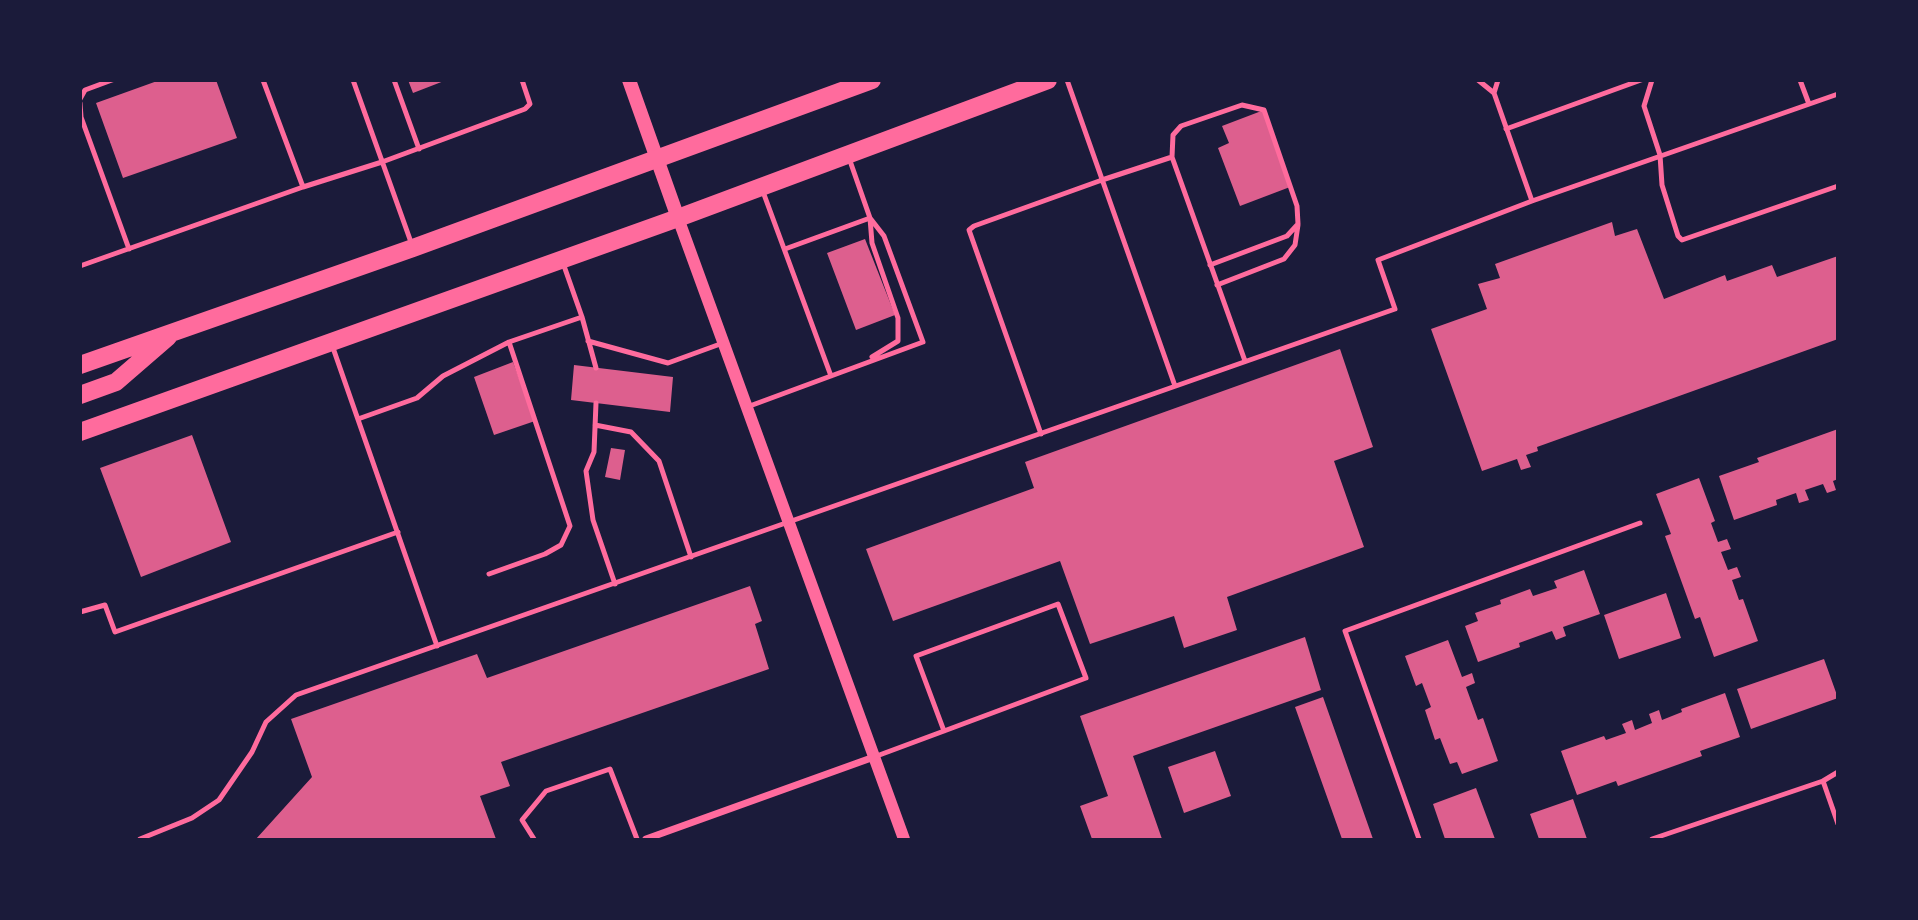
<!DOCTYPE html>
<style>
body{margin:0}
#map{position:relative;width:1918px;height:920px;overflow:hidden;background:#1b1b3a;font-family:Ubuntu,sans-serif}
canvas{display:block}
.frame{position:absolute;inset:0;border:82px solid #1b1b3a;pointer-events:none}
</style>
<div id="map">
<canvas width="1918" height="920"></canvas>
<div class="frame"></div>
</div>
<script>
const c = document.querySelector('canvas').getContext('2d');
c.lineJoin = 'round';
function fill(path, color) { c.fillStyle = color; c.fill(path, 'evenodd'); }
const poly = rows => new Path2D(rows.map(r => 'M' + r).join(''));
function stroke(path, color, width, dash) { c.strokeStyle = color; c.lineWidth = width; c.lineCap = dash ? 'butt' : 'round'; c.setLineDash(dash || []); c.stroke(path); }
fill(poly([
 [160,80,216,80,237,138,123,178,96,103],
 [408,80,444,80,444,81,413,93],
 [1264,110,1290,187,1240,206,1218,148,1229,143,1222,126],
 [1612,222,1615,236,1637,229,1664,299,1725,275,1727,281,1772,265,1777,277,1838,256,1838,339,1537,447,1538,451,1526,455,1531,467,1521,470,1517,459,1482,471,1431,329,1487,309,1478,284,1500,278,1495,264],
 [865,239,895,315,856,330,827,253],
 [1340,349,1373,447,1334,461,1364,547,1227,597,1237,630,1184,648,1174,616,1090,644,1060,561,893,621,866,549,1034,488,1025,462],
 [513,362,535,421,494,435,474,377],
 [574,365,673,377,670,412,571,400],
 [1838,429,1838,479,1833,481,1836,490,1827,493,1823,484,1805,490,1809,500,1799,503,1796,493,1776,500,1777,505,1734,520,1719,476,1759,462,1757,458],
 [192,435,231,542,141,577,100,468],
 [611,448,625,450,620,480,605,477],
 [1699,478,1715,521,1711,523,1718,542,1727,539,1731,549,1721,552,1728,570,1737,567,1741,577,1732,580,1739,600,1743,599,1758,641,1714,657,1700,617,1695,619,1665,536,1671,534,1656,494],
 [1584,570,1600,614,1563,627,1566,636,1556,640,1552,631,1519,643,1520,647,1478,662,1465,626,1478,621,1475,613,1501,604,1500,600,1530,589,1533,596,1557,588,1554,581],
 [750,586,762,621,755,624,769,669,501,762,510,786,480,796,496,839,256,839,312,777,291,719,477,654,487,678],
 [1666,593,1681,638,1619,659,1604,615],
 [1305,637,1321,690,1133,756,1162,839,1092,839,1080,806,1108,796,1080,716],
 [1448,640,1462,677,1472,673,1475,683,1466,687,1478,720,1483,718,1498,761,1462,774,1457,762,1450,764,1440,738,1435,740,1425,710,1431,707,1422,683,1416,686,1405,656],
 [1824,659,1838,698,1751,729,1737,689],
 [1725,693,1740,737,1700,751,1702,756,1618,786,1616,781,1577,795,1561,751,1604,736,1606,740,1626,733,1622,724,1632,720,1635,730,1652,723,1649,714,1659,710,1662,720,1682,712,1681,709],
 [1323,697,1373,839,1342,839,1295,707],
 [1215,751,1231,796,1184,813,1168,767],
 [1476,788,1495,839,1445,839,1433,804],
 [1573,799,1587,839,1539,839,1530,814]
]), '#dd5f8e');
stroke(poly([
 [263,80,303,187],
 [353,80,412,245],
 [394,80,419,149],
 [1067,80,1175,386],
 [1478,80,1494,93,1532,201,1838,94],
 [1652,80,1644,106,1660,155,1662,185,1678,236,1682,240,1838,186],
 [1800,80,1809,104],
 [1494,93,1498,80],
 [80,99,85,90,112,80],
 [80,103,81,117,129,249],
 [1506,129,1641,80],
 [1172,157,1173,135,1181,126,1242,105,1264,110,1297,206,1298,224,1287,236,1210,265],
 [849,158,870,218,872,243,898,318,898,341,872,357],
 [762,189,831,376],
 [785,249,870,218],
 [80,266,303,187,382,162,525,109,530,104,522,80],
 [1217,285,1284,259,1295,245,1298,225],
 [582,317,596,368],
 [588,341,668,363,723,343],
 [332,345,437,646],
 [596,403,594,452,586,471,593,520,615,584],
 [747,407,923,342,884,236,870,218],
 [358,419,417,398,443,376,509,342,582,317,563,263],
 [595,425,631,432,659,461,691,557],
 [1041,434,969,230,974,226,1102,180,1172,157,1245,361],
 [489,574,545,554,561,545,570,526,509,342],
 [80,612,105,605,115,632,398,532],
 [874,757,944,731,1086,678,1058,604,916,656,944,731],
 [1838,772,1823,781,1838,824],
 [140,839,192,818,219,800,252,752,266,722,296,695,1395,309,1378,260,1532,201],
 [534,839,522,820,546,791,610,769,637,839],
 [1419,839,1345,631,1640,523],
 [1652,839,1823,781]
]), '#ff6b9d', 5);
stroke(poly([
 [646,839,874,757]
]), '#ff6b9d', 7);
stroke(poly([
 [678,218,904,839]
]), '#ff6b9d', 12);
stroke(poly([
 [629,80,678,218]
]), '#ff6b9d', 14);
stroke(poly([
 [80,365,413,248,872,80],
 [80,395,116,382,168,337],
 [80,432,678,218,1048,80]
]), '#ff6b9d', 18);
</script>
